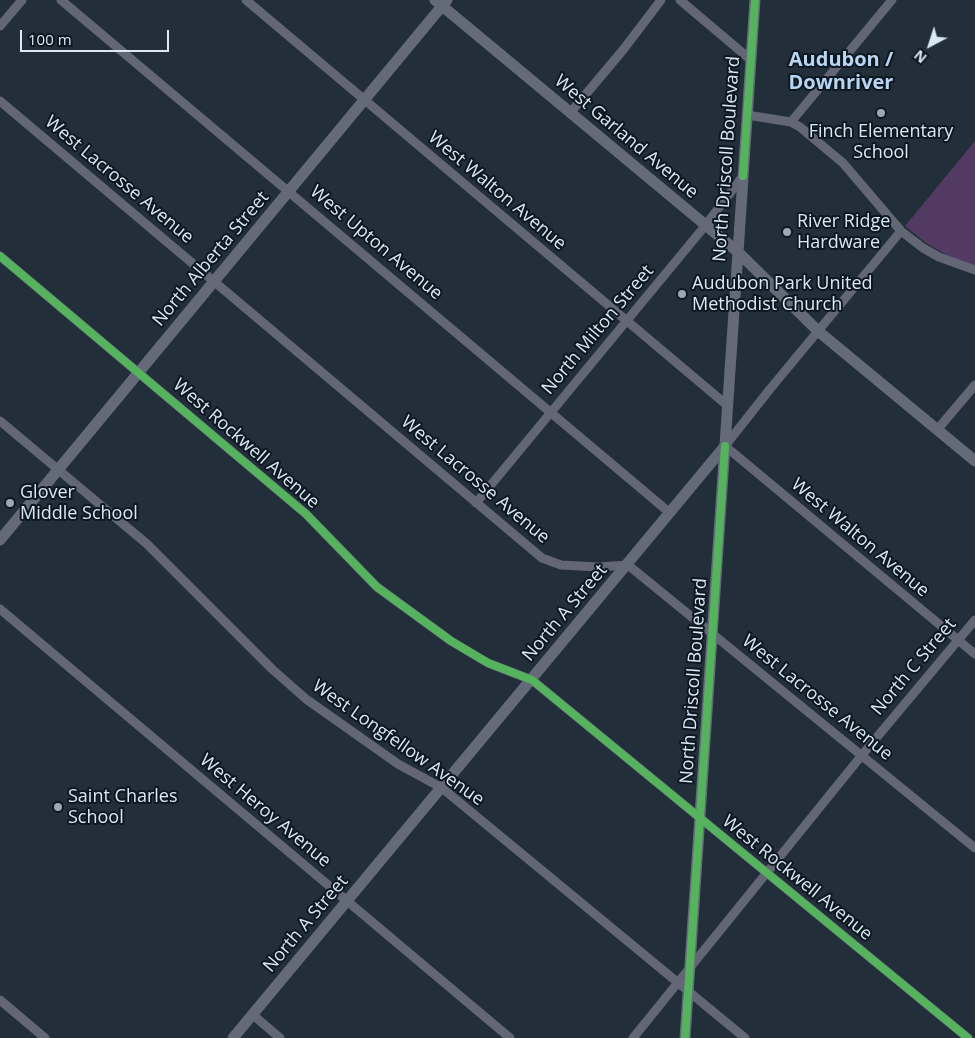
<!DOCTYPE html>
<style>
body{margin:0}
#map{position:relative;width:975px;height:1038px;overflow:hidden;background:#222e3a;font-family:"Open Sans",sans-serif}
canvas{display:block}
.north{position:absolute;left:905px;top:20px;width:50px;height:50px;-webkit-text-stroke:4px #0c1720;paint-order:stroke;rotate:220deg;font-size:14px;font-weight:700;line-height:20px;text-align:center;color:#dae8f6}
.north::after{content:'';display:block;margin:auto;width:18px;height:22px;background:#dae8f6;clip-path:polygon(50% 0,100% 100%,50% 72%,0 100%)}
.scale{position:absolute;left:20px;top:30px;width:149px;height:22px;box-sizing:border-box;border:2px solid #dae8f6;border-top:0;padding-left:6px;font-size:15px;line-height:18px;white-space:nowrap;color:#dae8f6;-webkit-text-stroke:4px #0c1720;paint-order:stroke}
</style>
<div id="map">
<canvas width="975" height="1038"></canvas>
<div class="north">N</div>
<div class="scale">100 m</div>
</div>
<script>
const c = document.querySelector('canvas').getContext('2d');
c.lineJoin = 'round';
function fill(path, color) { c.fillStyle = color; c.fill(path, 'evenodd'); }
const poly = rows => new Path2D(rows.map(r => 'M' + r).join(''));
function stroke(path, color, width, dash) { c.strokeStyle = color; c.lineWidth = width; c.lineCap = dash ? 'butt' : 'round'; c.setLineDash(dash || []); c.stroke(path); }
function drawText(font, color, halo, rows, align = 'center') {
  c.font = font + ' "Open Sans",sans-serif'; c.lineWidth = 4; c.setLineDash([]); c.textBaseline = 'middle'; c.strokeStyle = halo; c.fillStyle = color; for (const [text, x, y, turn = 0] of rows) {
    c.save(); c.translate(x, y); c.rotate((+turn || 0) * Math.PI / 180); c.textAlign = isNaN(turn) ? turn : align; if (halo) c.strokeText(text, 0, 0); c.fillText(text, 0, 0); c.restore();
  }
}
fill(poly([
 [975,141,975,267,949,256,926,243,905,226]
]), '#533a62');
stroke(poly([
 [61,0,670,513],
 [246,0,728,406],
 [680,0,751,60],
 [0,26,22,0],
 [0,101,542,558,561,565,598,567,628,565,975,848],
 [570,113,623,50,661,0],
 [747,115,791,122,800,127,843,163,901,231,923,248,939,257,975,270],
 [791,122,892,0],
 [901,231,770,389,725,446,975,654],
 [0,256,306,514,377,587,451,641,488,663,532,680,968,1038],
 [0,421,147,544,272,669,306,699,398,764,442,788,745,1038],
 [937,430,975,385],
 [476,503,705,226,743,176],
 [0,609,510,1038],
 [0,1000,45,1038],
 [253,1015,280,1038],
 [633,1038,862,755,975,620]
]), '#636675', 9);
stroke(poly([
 [435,0,738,252,818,331,975,461],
 [0,540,447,0],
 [233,1038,725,446],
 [685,1038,755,0]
]), '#656a79', 11);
stroke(poly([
 [743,176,755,0],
 [0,256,306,514,377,587,451,641,488,663,532,680,968,1038],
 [685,1038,725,446]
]), '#56b35d', 8);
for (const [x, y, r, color] of [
 [881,113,5,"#9aa7b4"],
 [787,232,5,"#9aa7b4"],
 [682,294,5,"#9aa7b4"],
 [10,503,5,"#9aa7b4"],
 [58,807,5,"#9aa7b4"]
]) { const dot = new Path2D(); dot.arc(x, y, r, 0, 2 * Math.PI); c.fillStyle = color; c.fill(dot); stroke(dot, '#0c1720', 2); }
drawText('18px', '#dae8f6', '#0c1720', [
 ["Finch Elementary",881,132,"center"],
 ["School",881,153,"center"],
 ["River Ridge",797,222],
 ["Hardware",797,243],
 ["Audubon Park United",692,284],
 ["Methodist Church",692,305],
 ["Glover",20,493],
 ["Middle School",20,514],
 ["Saint Charles",68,797],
 ["School",68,818]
], 'left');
drawText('18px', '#dae8f6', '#0c1720', [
 ["West Garland Avenue",626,137,40],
 ["North Driscoll Boulevard",727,159,-86],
 ["West Lacrosse Avenue",119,180,40],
 ["West Walton Avenue",497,191,40],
 ["West Upton Avenue",376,243,40],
 ["North Alberta Street",211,259,-50],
 ["North Milton Street",598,330,-50],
 ["West Rockwell Avenue",246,444,41],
 ["West Lacrosse Avenue",475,480,40],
 ["West Walton Avenue",860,538,40],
 ["North A Street",565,613,-50],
 ["North C Street",914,667,-50],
 ["North Driscoll Boulevard",694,681,-86],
 ["West Lacrosse Avenue",817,698,39],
 ["West Longfellow Avenue",398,743,35],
 ["West Heroy Avenue",265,811,40],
 ["West Rockwell Avenue",797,878,39],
 ["North A Street",306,924,-50]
]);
drawText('bold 20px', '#b9d5f1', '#0c1720', [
 ["Audubon /",841,60],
 ["Downriver",841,83]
]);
</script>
